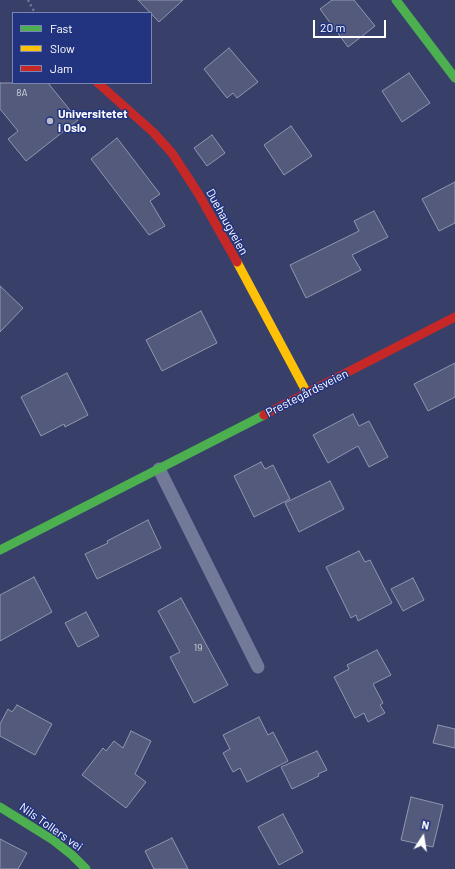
<!DOCTYPE html>
<meta charset="utf-8">
<style>
body{margin:0}
#map{position:relative;width:455px;height:869px;overflow:hidden;background:#38406a;font-family:Barlow,sans-serif}
canvas{display:block}
.legend{position:absolute;left:12px;top:12px;width:140px;height:72px;box-sizing:border-box;background:#223380;border:1px solid #7a85b3;margin:0;padding:5px 7px;list-style:none;font-size:12px;color:#fff}
.legend li{display:flex;align-items:center;gap:8px;height:20px}
.legend b{width:20px;border:1px solid #7a85b3}
.north{position:absolute;left:403px;top:817px;width:40px;height:40px;-webkit-text-stroke:3px #223380;paint-order:stroke;rotate:12deg;font-size:11px;font-weight:700;line-height:16px;text-align:center;color:#fff}
.north::after{content:'';display:block;margin:auto;width:14px;height:18px;background:#fff;clip-path:polygon(50% 0,100% 100%,50% 72%,0 100%)}
.scale{position:absolute;left:313px;top:20px;width:73px;height:18px;box-sizing:border-box;border:2px solid #fff;border-top:0;padding-left:5px;font-size:12px;line-height:14px;white-space:nowrap;color:#fff;-webkit-text-stroke:3px #223380;paint-order:stroke}
</style>
<div id="map">
<canvas width="455" height="869"></canvas>
<ul class="legend">
<li><b style="height:5px;background:#4caf50"></b>Fast</li>
<li><b style="height:5px;background:#ffc107"></b>Slow</li>
<li><b style="height:5px;background:#c62828"></b>Jam</li>
</ul>
<div class="north">N</div>
<div class="scale">20 m</div>
</div>
<script>
const c = document.querySelector('canvas').getContext('2d');
c.lineJoin = 'round';
function fill(path, color) { c.fillStyle = color; c.fill(path, 'evenodd'); }
const poly = rows => new Path2D(rows.map(r => 'M' + r).join(''));
function stroke(path, color, width, dash) { c.strokeStyle = color; c.lineWidth = width; c.lineCap = dash ? 'butt' : 'round'; c.setLineDash(dash || []); c.stroke(path); }
function drawText(font, color, halo, rows, align = 'center') {
  c.font = font + ' Barlow,sans-serif'; c.lineWidth = 3; c.setLineDash([]); c.textBaseline = 'middle'; c.strokeStyle = halo; c.fillStyle = color; for (const [text, x, y, turn = 0] of rows) {
    c.save(); c.translate(x, y); c.rotate((+turn || 0) * Math.PI / 180); c.textAlign = isNaN(turn) ? turn : align; if (halo) c.strokeText(text, 0, 0); c.fillText(text, 0, 0); c.restore();
  }
}
const building = poly([
 [138,0,183,0,159,22,138,0],
 [332,0,354,0,375,26,348,47,320,9,332,0],
 [229,48,258,82,237,98,233,93,227,98,204,69,229,48],
 [409,73,430,103,402,122,382,91,409,73],
 [0,83,48,83,78,120,26,161,8,139,18,131,0,109,0,83],
 [291,126,312,156,284,175,264,145,291,126],
 [212,135,225,153,207,166,194,148,212,135],
 [117,138,160,194,150,201,165,226,149,235,91,159,117,138],
 [455,182,455,223,439,231,422,199,455,182],
 [374,211,388,237,352,255,361,270,306,298,290,265,359,231,354,221,374,211],
 [0,286,23,308,0,332,0,286],
 [201,311,217,343,162,371,146,340,201,311],
 [455,363,455,397,428,411,414,384,455,363],
 [67,373,88,415,65,427,64,424,41,436,21,397,67,373],
 [353,414,359,426,369,421,388,457,369,467,358,446,328,463,313,435,353,414],
 [261,462,265,469,273,465,290,499,254,517,234,476,261,462],
 [330,481,344,509,299,532,285,503,330,481],
 [148,520,161,548,97,579,85,554,108,543,107,541,148,520],
 [359,551,365,562,370,560,392,603,358,621,356,615,351,618,326,567,359,551],
 [34,577,52,612,0,641,0,595,34,577],
 [413,578,424,600,403,611,391,589,413,578],
 [181,598,228,685,194,703,170,657,180,652,158,611,181,598],
 [86,612,99,636,78,647,65,623,86,612],
 [377,650,391,675,373,684,383,703,380,705,385,713,368,722,364,713,355,718,334,677,349,669,347,665,377,650],
 [17,705,52,724,35,755,0,736,0,724,8,709,12,712,17,705],
 [259,717,268,735,273,732,288,761,247,782,240,768,233,772,223,753,230,749,223,735,259,717],
 [438,725,455,729,455,748,433,743,438,725],
 [131,731,151,741,135,774,146,782,126,808,82,775,103,748,106,751,114,741,123,748,131,731],
 [317,751,327,770,318,774,319,776,292,789,281,767,317,751],
 [411,797,443,805,433,847,401,840,411,797],
 [283,814,303,852,279,865,258,827,283,814],
 [172,838,188,869,154,869,145,851,172,838],
 [0,839,27,853,18,869,0,869,0,839]
]);
fill(building, '#535a7c');
stroke(building, '#9196af', 1);
stroke(poly([
 [28,0,35,13]
]), '#737998', 2.5, [2, 3]);
stroke(poly([
 [159,469,258,667]
]), '#737998', 13);
stroke(poly([
 [396,0,455,78],
 [0,550,264,415],
 [0,807,53,840,72,855,86,869]
]), '#4caf50', 9);
stroke(poly([
 [237,262,307,393]
]), '#ffc107', 9);
stroke(poly([
 [98,83,153,132,172,153,198,193,237,262],
 [264,415,455,317]
]), '#c62828', 9);
for (const [x, y, r, color] of [
 [50,121,4,"#b9bccb"]
]) { const dot = new Path2D(); dot.arc(x, y, r, 0, 2 * Math.PI); c.fillStyle = color; c.fill(dot); stroke(dot, '#223380', 1.5); }
drawText('10px', '#d4d6de', null, [
 ["8A",22,93],
 ["19",198,648]
]);
drawText('bold 12px', '#fff', '#223380', [
 ["Universitetet",58,114],
 ["i Oslo",58,128]
], 'left');
drawText('12px', '#fff', '#223380', [
 ["Duehaugveien",227,222,61],
 ["Prestegårdsveien",307,393,-27],
 ["Nils Tollers vei",51,827,35]
]);
</script>
